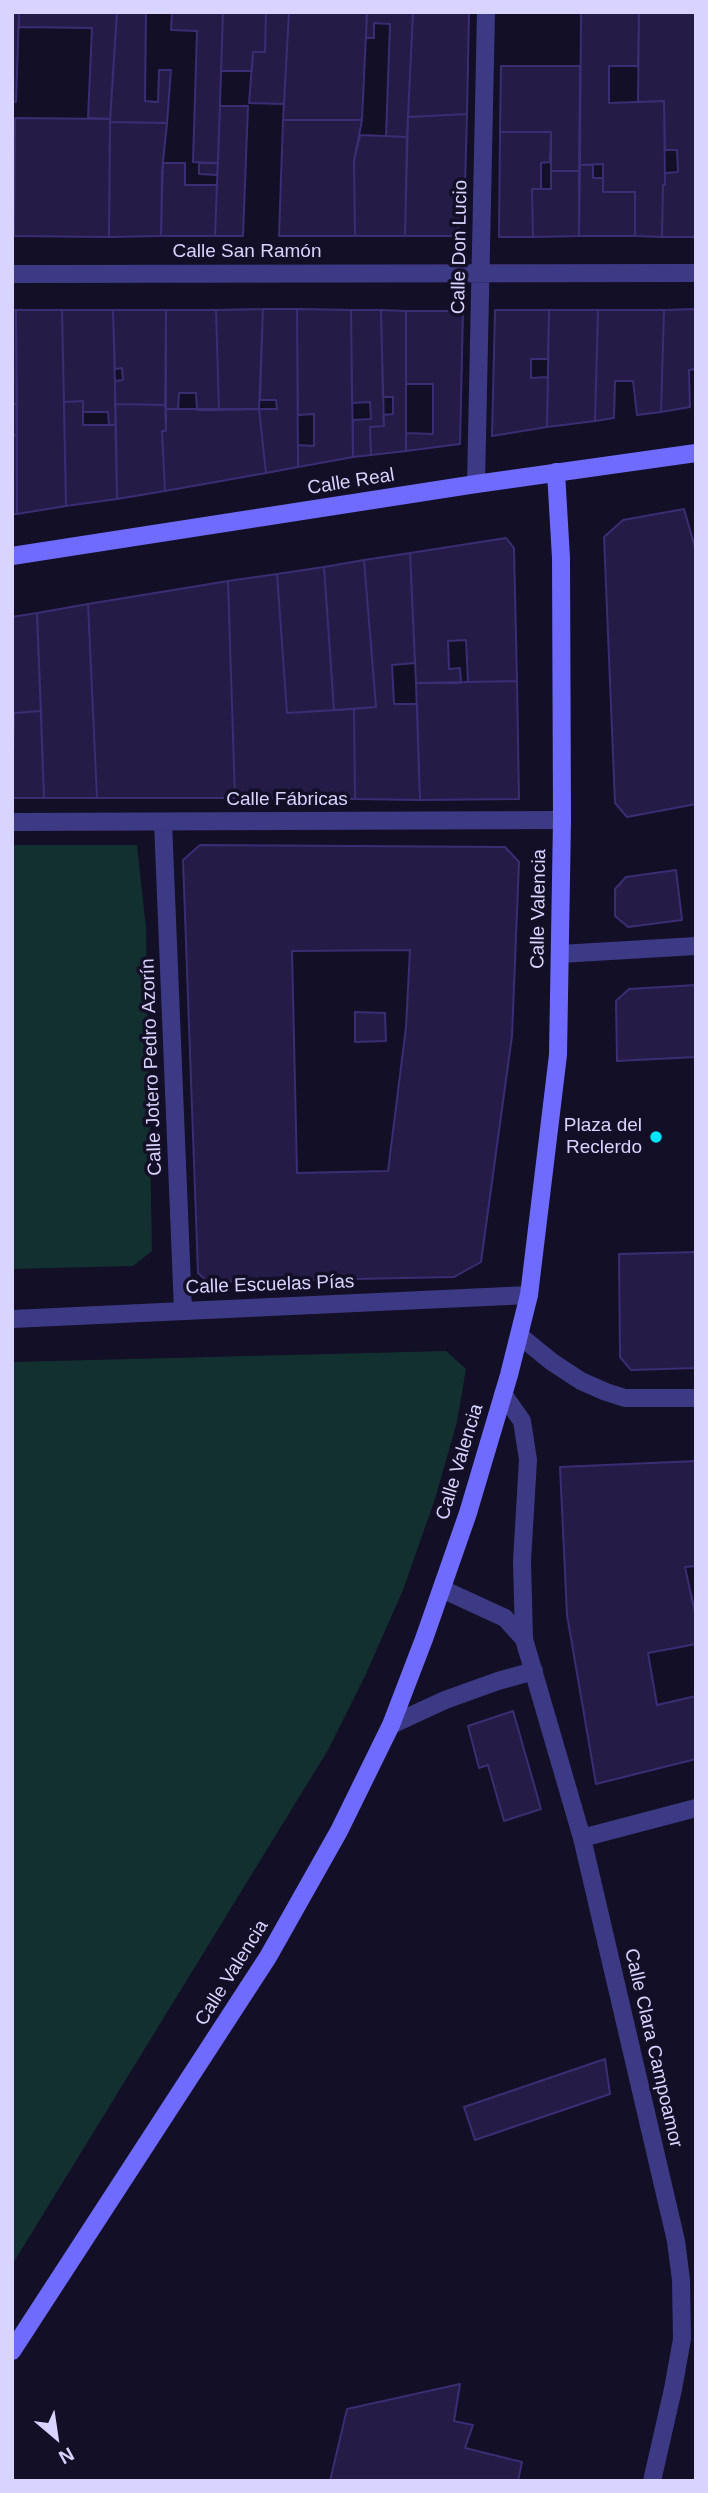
<!DOCTYPE html>
<meta charset="utf-8">
<style>
body{margin:0}
#map{position:relative;width:708px;height:2493px;overflow:hidden;background:#130f26;font-family:Arial,sans-serif}
canvas{display:block}
.frame{position:absolute;inset:0;border:14px solid #d9d4ff;pointer-events:none}
.north{position:absolute;left:21px;top:2402px;width:70px;height:70px;-webkit-text-stroke:5px #130f26;paint-order:stroke;rotate:151deg;font-size:19px;font-weight:700;line-height:28px;text-align:center;color:#d9d4ff}
.north::after{content:'';display:block;margin:auto;width:24px;height:32px;background:#d9d4ff;clip-path:polygon(50% 0,100% 100%,50% 72%,0 100%)}
</style>
<div id="map">
<canvas width="708" height="2493"></canvas>
<div class="frame"></div>
<div class="north">N</div>
</div>
<script>
const c = document.querySelector('canvas').getContext('2d');
c.lineJoin = 'round';
function fill(path, color) { c.fillStyle = color; c.fill(path, 'evenodd'); }
const poly = rows => new Path2D(rows.map(r => 'M' + r).join(''));
function stroke(path, color, width, dash) { c.strokeStyle = color; c.lineWidth = width; c.lineCap = dash ? 'butt' : 'round'; c.setLineDash(dash || []); c.stroke(path); }
function drawText(font, color, halo, rows, align = 'center') {
  c.font = font + ' Arial,sans-serif'; c.lineWidth = 7; c.setLineDash([]); c.textBaseline = 'middle'; c.strokeStyle = halo; c.fillStyle = color; for (const [text, x, y, turn = 0] of rows) {
    c.save(); c.translate(x, y); c.rotate((+turn || 0) * Math.PI / 180); c.textAlign = isNaN(turn) ? turn : align; if (halo) c.strokeText(text, 0, 0); c.fillText(text, 0, 0); c.restore();
  }
}
fill(poly([
 [12,845,137,845,146,928,152,1251,133,1266,12,1269],
 [446,1351,466,1369,457,1422,435,1499,403,1590,365,1676,328,1750,12,2265,12,1362]
]), '#12302f');
const building = poly([
 [12,12,19,12,16,102,12,102,12,12],
 [19,12,117,12,110,119,88,118,92,28,19,27,19,12],
 [117,12,146,12,145,101,158,102,159,70,171,70,167,123,110,122,117,12],
 [172,12,223,12,218,163,193,162,197,31,171,30,172,12],
 [223,12,266,12,265,52,253,52,252,71,221,71,223,12],
 [266,12,289,12,284,104,249,103,253,52,265,52,266,12],
 [289,12,367,12,362,120,283,120,289,12],
 [367,12,413,12,407,137,386,136,390,24,374,23,374,38,366,38,367,12],
 [413,12,469,12,467,114,408,117,413,12],
 [581,12,639,12,638,66,609,66,609,103,664,101,665,185,663,185,662,237,635,236,635,192,603,192,603,164,580,165,581,12],
 [639,12,696,12,696,237,662,237,663,185,665,185,665,173,678,172,677,150,665,150,664,101,638,102,639,12],
 [501,66,580,66,579,171,551,171,551,132,500,132,501,66],
 [220,106,248,106,243,236,215,236,220,106],
 [467,114,464,222,451,236,405,236,408,117,467,114],
 [15,118,110,119,109,237,14,236,15,118],
 [283,120,362,120,354,161,355,236,279,236,283,120],
 [110,122,167,123,162,171,161,236,109,237,110,122],
 [500,132,551,132,550,162,541,163,541,189,532,189,533,237,499,237,500,132],
 [12,135,15,135,12,236,12,135],
 [360,135,407,137,405,236,355,236,354,161,360,135],
 [163,163,185,163,185,185,217,185,215,236,161,236,163,163],
 [199,163,218,163,217,175,199,174,199,163],
 [580,165,593,165,593,178,603,178,603,192,635,192,635,236,579,236,580,165],
 [551,171,579,171,579,236,533,237,532,189,551,189,551,171],
 [263,309,297,309,298,467,266,473,259,409,277,409,276,400,260,400,263,309],
 [263,309,259,409,219,410,216,310,263,309],
 [297,309,351,310,353,457,298,467,298,445,314,446,314,414,298,415,297,309],
 [696,309,696,369,689,370,690,407,661,412,664,310,696,309],
 [12,310,16,310,17,404,12,404,12,310],
 [16,310,62,310,66,506,17,514,16,310],
 [62,310,113,310,116,425,109,425,108,412,83,412,83,401,64,402,62,310],
 [113,310,166,310,165,405,115,404,115,381,123,380,122,368,115,369,113,310],
 [166,310,216,310,219,410,197,410,196,393,179,393,178,409,166,409,166,310],
 [351,310,381,310,384,426,370,427,371,455,353,457,353,420,371,419,370,402,352,403,351,310],
 [381,310,406,311,406,451,371,455,370,427,384,426,383,415,393,414,393,397,383,397,381,310],
 [495,310,549,310,548,359,531,359,531,378,548,377,547,427,492,436,495,310],
 [549,310,598,310,595,421,547,427,549,310],
 [598,310,664,310,661,412,637,415,633,381,615,381,614,418,595,421,598,310],
 [406,311,463,311,460,444,406,451,406,433,433,434,433,384,406,384,406,311],
 [83,401,83,425,116,425,117,499,66,506,64,402,83,401],
 [12,404,17,404,17,435,12,436,12,404],
 [115,404,165,405,166,431,162,431,165,491,117,499,115,404],
 [166,409,259,409,266,473,165,491,162,431,166,431,166,409],
 [17,435,17,514,12,514,12,436,17,435],
 [684,509,696,551,696,804,627,817,615,803,604,537,623,520,684,509],
 [506,538,514,548,517,681,468,682,466,640,448,641,449,669,460,668,461,683,416,683,410,553,506,538],
 [410,553,415,663,392,665,394,704,417,704,420,800,355,799,354,709,376,707,364,560,410,553],
 [364,560,376,707,334,710,324,567,364,560],
 [324,567,334,710,287,713,277,574,324,567],
 [277,574,287,713,354,709,355,799,235,798,228,581,277,574],
 [228,581,235,798,97,798,88,604,228,581],
 [88,604,97,798,44,798,37,613,88,604],
 [37,613,41,711,14,713,12,716,12,617,37,613],
 [517,681,519,799,420,800,416,683,517,681],
 [41,711,44,798,12,798,14,713,41,711],
 [200,845,505,847,519,862,512,1036,481,1262,454,1277,208,1282,198,1273,183,860,200,845],
 [410,950,406,1027,388,1171,297,1173,292,951,410,950],
 [676,870,682,920,628,927,615,916,615,889,626,877,676,870],
 [696,985,696,1057,617,1061,616,1001,629,989,696,985],
 [355,1012,385,1013,386,1041,355,1042,355,1012],
 [696,1252,696,1368,631,1370,620,1357,619,1254,696,1252],
 [696,1461,696,1566,685,1567,696,1617,696,1644,648,1653,657,1705,696,1696,696,1759,596,1784,567,1615,560,1467,696,1461],
 [513,1711,541,1809,504,1821,488,1765,479,1768,468,1726,513,1711],
 [605,2059,610,2094,475,2140,464,2107,605,2059],
 [460,2384,454,2421,473,2425,465,2448,522,2462,518,2481,330,2481,347,2409,460,2384]
]);
fill(building, '#241b47');
stroke(building, '#3b2d73', 2);
stroke(poly([
 [12,274,696,273],
 [476,484,486,12],
 [12,822,562,820],
 [163,822,183,1310],
 [560,954,696,946],
 [12,1319,529,1295],
 [520,1336,552,1362,581,1381,606,1392,625,1398,696,1398],
 [503,1394,522,1421,528,1460,522,1561,524,1639],
 [442,1589,505,1618,524,1639,582,1838,676,2241,681,2280,682,2339,673,2389,652,2481],
 [391,1725,445,1700,498,1681,534,1671],
 [582,1838,696,1808]
]), '#3d3a85', 18);
stroke(poly([
 [12,556,476,484,696,453],
 [12,2351,268,1957,339,1831,391,1725,424,1639,468,1513,509,1375,529,1295,558,1055,562,820,561,558,556,472]
]), '#6f6bff', 18);
for (const [x, y, r, color] of [
 [656,1137,7,"#00e5ff"]
]) { const dot = new Path2D(); dot.arc(x, y, r, 0, 2 * Math.PI); c.fillStyle = color; c.fill(dot); stroke(dot, '#130f26', 2.5); }
drawText('19px', '#d9d4ff', '#130f26', [
 ["Calle Don Lucio",460,247,-89],
 ["Calle San Ramón",247,252],
 ["Calle Real",351,482,-9],
 ["Calle Fábricas",287,800],
 ["Calle Valencia",539,909,-89],
 ["Calle Jotero Pedro Azorín",152,1067,-92],
 ["Calle Escuelas Pías",270,1285,-2],
 ["Calle Valencia",460,1462,-73],
 ["Calle Valencia",232,1973,-58],
 ["Calle Clara Campoamor",653,2048,77]
]);
drawText('19px', '#d9d4ff', '#130f26', [
 ["Plaza del",642,1126],
 ["Reclerdo",642,1148]
], 'right');
</script>
